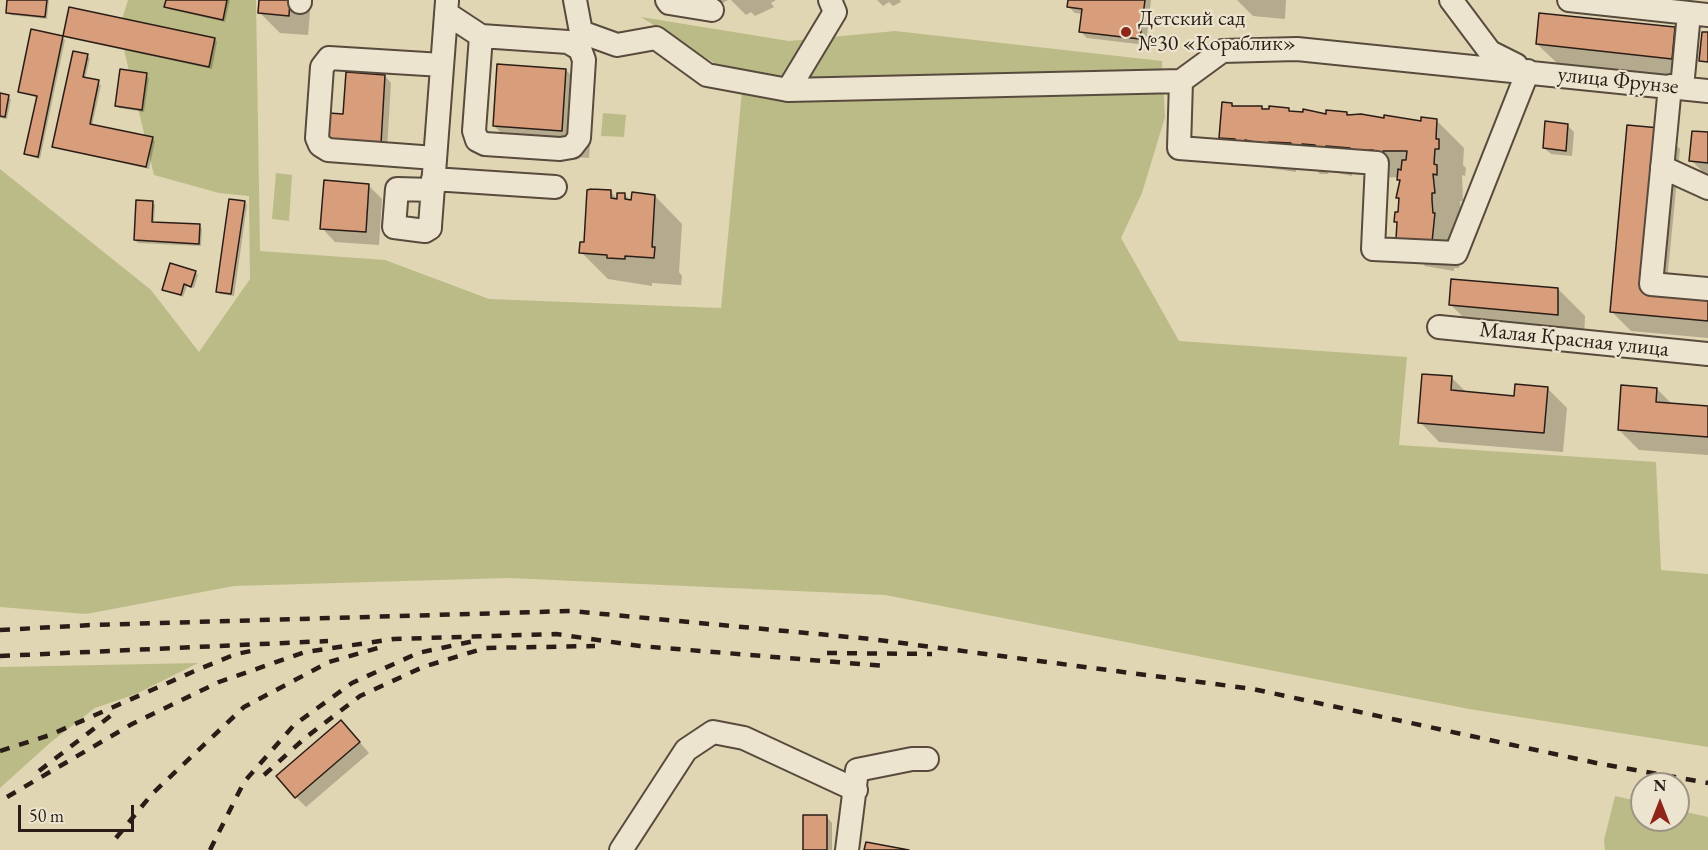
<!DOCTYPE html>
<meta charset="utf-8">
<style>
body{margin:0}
#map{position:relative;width:1708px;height:850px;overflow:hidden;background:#e1d6b3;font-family:"EB Garamond",serif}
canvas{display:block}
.north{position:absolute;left:1630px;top:772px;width:60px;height:60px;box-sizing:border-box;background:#ece4ce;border:2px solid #9e9485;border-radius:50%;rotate:0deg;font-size:16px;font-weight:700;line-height:24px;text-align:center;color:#2a1d17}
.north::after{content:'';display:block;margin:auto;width:21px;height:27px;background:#8f2418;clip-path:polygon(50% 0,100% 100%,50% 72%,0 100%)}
.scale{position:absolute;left:18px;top:805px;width:116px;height:27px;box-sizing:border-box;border:3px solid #2a1d17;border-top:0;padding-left:8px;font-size:18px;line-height:21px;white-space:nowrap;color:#2a1d17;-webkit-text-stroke:4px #ece4ce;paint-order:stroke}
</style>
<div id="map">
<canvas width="1708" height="850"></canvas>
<div class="north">N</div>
<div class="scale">50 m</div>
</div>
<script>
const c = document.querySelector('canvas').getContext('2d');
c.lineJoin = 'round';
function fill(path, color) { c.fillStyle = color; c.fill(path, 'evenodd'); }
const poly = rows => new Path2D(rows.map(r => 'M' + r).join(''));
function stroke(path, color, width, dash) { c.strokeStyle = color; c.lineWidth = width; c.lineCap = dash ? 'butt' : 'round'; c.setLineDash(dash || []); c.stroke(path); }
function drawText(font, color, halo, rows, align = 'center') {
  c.font = font + ' "EB Garamond",serif'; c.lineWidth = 4.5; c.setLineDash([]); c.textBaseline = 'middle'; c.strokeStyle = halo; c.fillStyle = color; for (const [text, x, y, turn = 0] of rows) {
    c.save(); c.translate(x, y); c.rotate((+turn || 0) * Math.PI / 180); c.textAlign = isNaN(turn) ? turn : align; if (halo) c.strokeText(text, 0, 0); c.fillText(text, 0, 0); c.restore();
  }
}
fill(poly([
 [128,0,256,0,260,251,385,260,489,299,721,308,743,81,641,17,789,41,895,31,1162,61,1165,117,1142,193,1121,238,1179,341,1407,357,1399,445,1656,462,1661,570,1708,574,1708,747,1469,709,885,595,508,578,234,586,86,614,0,607,0,169,151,290,199,352,250,279,249,196,219,193,154,175,119,29],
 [603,113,626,115,624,137,601,136],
 [276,173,292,175,289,221,272,219],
 [198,663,136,694,95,708,51,742,0,788,0,667],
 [1615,796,1642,802,1642,820,1678,820,1678,810,1708,817,1708,850,1605,850,1604,840]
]), '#bbbb87');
fill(poly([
 [9,0,49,0,47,19,11,15,8,12],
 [167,0,230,0,225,22,169,9,166,6],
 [261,0,311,0,308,35,280,33,260,13],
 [698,0,728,0,710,10],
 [731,0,776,0,771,3,774,7,755,16,751,12,746,15],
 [877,0,900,0,901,2,893,6,889,2,883,6],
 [1070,0,1151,0,1146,45,1087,38,1081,32,1083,14,1075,13,1069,7],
 [1237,0,1286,0,1285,19,1253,16],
 [1674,29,1694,49,1691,78,1557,63,1537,44],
 [65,35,215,39,217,42,212,69,68,38],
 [62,37,65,40,40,159,29,156,26,153,38,98,19,92],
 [87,56,90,58,85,79,101,85,92,126,152,138,155,141,149,169,54,147],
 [566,70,593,98,589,158,522,153,494,126],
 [146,75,149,78,144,112,119,108,116,105],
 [385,76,391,83,387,150,345,115],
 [0,95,11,99,7,119,0,118],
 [1232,105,1235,108,1288,109,1292,112,1327,115,1346,113,1350,116,1385,119,1422,122,1436,120,1464,148,1463,165,1466,168,1465,176,1462,175,1463,201,1460,201,1462,242,1459,268,1454,268,1454,271,1425,266,1397,238,1398,224,1395,221,1400,213,1398,190,1401,190,1399,177,1378,178,1375,174,1352,173,1352,176,1329,171,1328,174,1320,174,1316,170,1296,168,1296,172,1248,165,1220,137],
 [1567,125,1574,132,1572,156,1551,154,1544,148],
 [1660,129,1680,149,1666,292,1708,296,1708,338,1631,331,1612,312],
 [1708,134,1708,177,1691,160],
 [368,185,382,199,379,245,335,242,322,228],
 [611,192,618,200,625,195,632,202,655,196,682,224,679,272,682,276,681,285,652,283,652,286,608,279,581,252],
 [152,202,155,205,154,224,199,226,202,229,201,246,138,243,135,240],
 [244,202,247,205,234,296,220,294,218,291],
 [195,272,198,275,194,288,187,286,183,297,164,289],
 [1558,289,1585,316,1584,342,1478,332,1451,305],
 [1452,378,1467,393,1515,397,1547,388,1567,408,1563,452,1439,442,1420,422],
 [1657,389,1672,404,1708,407,1708,455,1639,450,1619,430],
 [351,732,369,753,306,807,296,797],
 [826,816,832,823,832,850,804,850]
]), '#0003');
const building = poly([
 [7,0,47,0,45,17,6,13,7,0],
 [166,0,227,0,223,20,164,7,166,0],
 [259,0,290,0,289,16,258,13,259,0],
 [1068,0,1145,0,1140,39,1079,32,1082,9,1067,7,1068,0],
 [69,7,215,38,209,67,63,36,69,7],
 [1539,13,1675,27,1672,59,1536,44,1539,13],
 [31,29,63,36,38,157,24,154,37,96,18,92,31,29],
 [1702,32,1708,32,1708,62,1699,61,1702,32],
 [73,51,88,54,83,77,99,80,90,124,153,137,146,167,52,147,73,51],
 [497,64,566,69,562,131,493,126,497,64],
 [120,69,147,73,142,110,115,106,120,69],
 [346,72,385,75,381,144,327,141,329,113,343,114,346,72],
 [0,93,9,95,5,117,0,116,0,93],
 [1222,102,1232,103,1232,106,1262,106,1262,109,1269,109,1269,106,1289,108,1289,111,1303,112,1303,109,1326,114,1326,110,1347,112,1347,115,1361,114,1384,118,1384,115,1421,121,1421,117,1437,119,1436,139,1439,139,1439,149,1435,149,1434,164,1437,165,1437,175,1433,174,1435,193,1432,193,1432,200,1433,213,1435,213,1432,242,1396,239,1397,222,1394,222,1395,212,1398,212,1399,198,1396,198,1400,180,1397,180,1398,169,1401,170,1402,160,1406,160,1407,151,1383,151,1383,154,1373,153,1373,150,1349,151,1350,148,1326,146,1325,150,1315,149,1315,145,1302,144,1302,148,1291,147,1291,143,1269,142,1269,145,1245,140,1245,143,1235,142,1235,139,1219,138,1222,102],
 [1545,121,1568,124,1566,151,1543,148,1545,121],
 [1627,125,1660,128,1645,288,1708,294,1708,321,1610,312,1627,125],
 [1692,131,1708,132,1708,163,1689,161,1692,131],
 [324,180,369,184,366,232,320,229,324,180],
 [591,189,611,190,611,198,617,199,617,193,625,193,625,199,631,200,632,192,655,195,652,247,655,247,654,258,625,256,625,259,607,258,607,255,579,253,580,242,584,242,587,190,591,189],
 [229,199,245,201,231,294,216,292,229,199],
 [136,200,153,201,152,222,200,224,199,244,134,240,136,200],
 [170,263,196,271,191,287,184,284,181,295,162,290,170,263],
 [1451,279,1558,288,1558,315,1449,305,1451,279],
 [1422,374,1452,376,1451,390,1514,396,1515,384,1548,387,1544,433,1418,423,1422,374],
 [1621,385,1657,388,1656,402,1708,406,1708,437,1618,430,1621,385],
 [341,720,360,742,295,798,276,776,341,720],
 [803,815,827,815,827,850,803,850,803,815],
 [866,842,909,850,864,850,866,842]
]);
fill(building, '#d89e7b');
stroke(building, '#2a1d17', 1.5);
const minor = poly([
 [575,0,581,32,617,45,656,38,707,75,788,90,1181,81,1222,51,1297,49,1708,91],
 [667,0,669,3,712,10],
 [1451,0,1490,52,1516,65],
 [1569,0,1708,15],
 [300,2,300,0],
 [446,13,481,36,568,42,580,49,584,60,579,138,572,147,560,149,485,144,477,140,474,131,481,36],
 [1181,81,1179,148,1377,163,1373,249,1456,253,1528,71],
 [1670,86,1651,284,1708,289],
 [1682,88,1689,13],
 [788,90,835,12,830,0],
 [435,158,328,150,320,145,317,138,322,67,329,58,442,65],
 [1662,167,1708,188],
 [433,179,555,187],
 [433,190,397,189,394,227,425,231,430,228,430,226,447,1],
 [1439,327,1708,354],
 [621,850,686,750,713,732,744,738,856,790],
 [847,850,857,770,912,759,927,759]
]);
stroke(minor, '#584b3e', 26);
stroke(minor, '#ece4ce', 22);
stroke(poly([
 [0,630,92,625,571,611,871,639,1253,689,1601,764,1708,783],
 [827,653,932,654],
 [0,656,328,641],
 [0,751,50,735,197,670,236,654,256,650],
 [39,771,113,714],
 [264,775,305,738,360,696,423,667,485,648,595,646],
 [7,797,132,724,219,682,305,652,394,639,556,634,640,646,885,666],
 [116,838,152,794,244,707,329,662,378,648],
 [210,850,244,782,294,725,352,683,418,653,479,640]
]), '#2a1d17', 4.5, [10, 10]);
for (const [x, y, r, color] of [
 [1126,32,6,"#8f2418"]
]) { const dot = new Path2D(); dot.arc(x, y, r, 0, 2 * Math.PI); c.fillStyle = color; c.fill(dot); stroke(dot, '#ece4ce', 2); }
drawText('22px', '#2a1d17', '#ece4ce', [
 ["Детский сад",1138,19],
 ["№30 «Кораблик»",1138,44]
], 'left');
drawText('22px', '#2a1d17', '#ece4ce', [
 ["улица Фрунзе",1618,81,6],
 ["Малая Красная улица",1574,340,6]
]);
</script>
